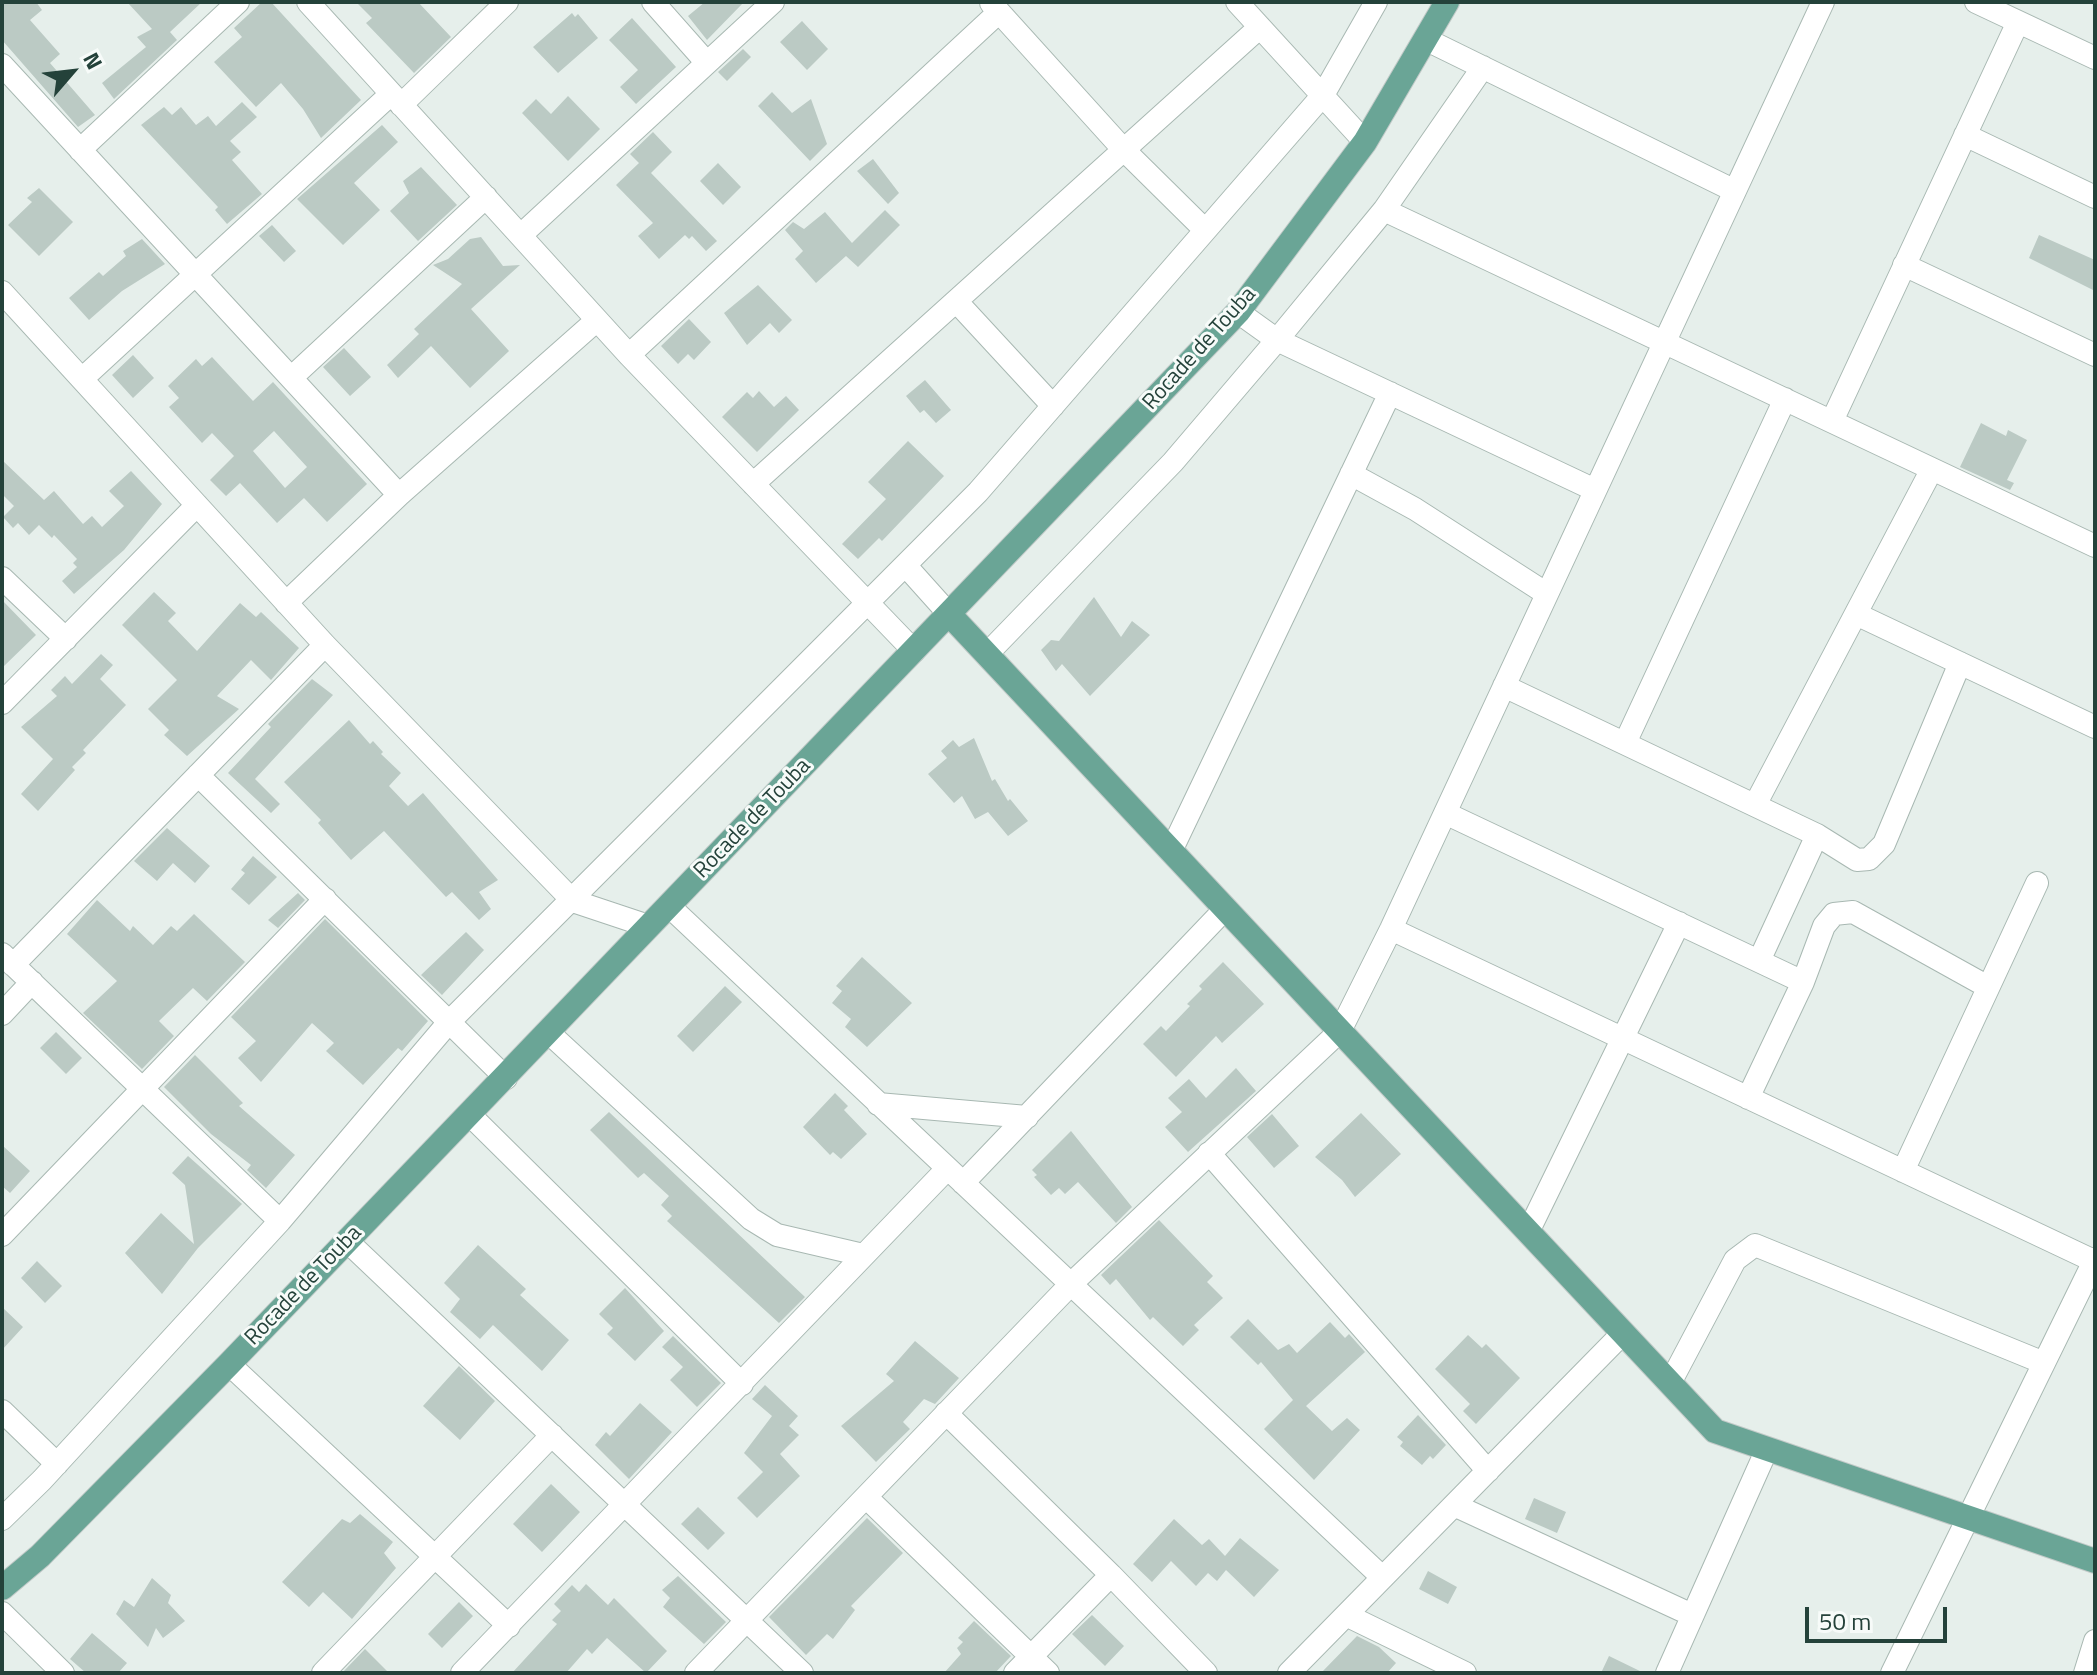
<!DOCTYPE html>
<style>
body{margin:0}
#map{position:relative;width:2097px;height:1675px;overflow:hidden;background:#e6efeb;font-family:"Titillium Web",sans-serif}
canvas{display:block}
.frame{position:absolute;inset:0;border:4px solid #24423a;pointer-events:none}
.north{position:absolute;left:32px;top:32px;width:80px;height:80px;-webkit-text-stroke:6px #f7fbf9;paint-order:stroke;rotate:62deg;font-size:22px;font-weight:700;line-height:32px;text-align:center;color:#24423a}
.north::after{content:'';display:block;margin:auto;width:28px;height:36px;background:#24423a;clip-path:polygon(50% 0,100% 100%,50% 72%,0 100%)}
.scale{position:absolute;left:1805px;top:1607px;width:142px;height:36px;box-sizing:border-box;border:4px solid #24423a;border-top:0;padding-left:10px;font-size:24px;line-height:28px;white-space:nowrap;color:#24423a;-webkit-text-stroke:6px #f7fbf9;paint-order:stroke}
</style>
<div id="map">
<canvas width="2097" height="1675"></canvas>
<div class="frame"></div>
<div class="north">N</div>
<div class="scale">50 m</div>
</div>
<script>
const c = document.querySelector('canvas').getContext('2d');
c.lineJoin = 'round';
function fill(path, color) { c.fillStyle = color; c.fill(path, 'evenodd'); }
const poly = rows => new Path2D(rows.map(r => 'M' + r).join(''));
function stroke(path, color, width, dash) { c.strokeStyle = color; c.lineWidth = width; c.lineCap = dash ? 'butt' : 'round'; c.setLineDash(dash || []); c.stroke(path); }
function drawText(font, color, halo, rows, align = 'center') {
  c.font = font + ' "Titillium Web",sans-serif'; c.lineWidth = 6; c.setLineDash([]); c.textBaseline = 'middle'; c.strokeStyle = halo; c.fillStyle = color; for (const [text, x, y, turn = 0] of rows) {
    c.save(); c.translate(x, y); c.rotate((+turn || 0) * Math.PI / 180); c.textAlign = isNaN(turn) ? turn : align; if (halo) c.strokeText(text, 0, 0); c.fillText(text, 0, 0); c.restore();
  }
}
fill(poly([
 [2,2,36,2,42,10,30,20,60,54,50,63,95,115,78,127,2,40],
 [127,2,202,2,170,32,177,40,114,99,102,83,146,47,137,37,152,29],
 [262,2,271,2,361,100,321,138,303,109,281,83,256,107,214,62,242,37,234,28],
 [356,2,418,2,451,37,414,73,366,23,372,18],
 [705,2,744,2,707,40,688,16],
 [572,13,575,17,578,14,598,38,558,73,533,47],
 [632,18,676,67,636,104,620,87,638,70,609,40],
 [802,21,828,49,807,70,780,42],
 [743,49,751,57,727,81,718,72],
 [772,92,792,113,811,99,827,144,810,161,758,106],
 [568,96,600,129,568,161,522,113,536,99,551,114],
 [242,102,257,117,230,141,241,152,232,160,262,194,227,224,215,210,218,207,141,125,164,107,172,115,181,107,196,125,208,116,216,126],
 [382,125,398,142,354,183,380,210,343,245,297,199],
 [653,132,672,152,651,173,717,241,706,251,692,236,689,239,685,235,659,259,638,236,653,223,616,185,639,163,630,154],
 [873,159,899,193,888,204,857,171],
 [718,163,741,187,723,205,700,181],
 [421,167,457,205,418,241,390,211,409,193,403,181],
 [39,188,73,222,39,256,8,225,32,202,27,198],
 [885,210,900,225,858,267,846,256,816,283,795,259,803,251,785,230,793,222,804,229,825,212,852,243],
 [272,225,296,251,284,262,259,236],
 [2039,235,2095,260,2095,291,2029,258],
 [481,237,503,266,520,265,471,309,509,351,470,388,431,346,398,378,387,365,419,334,414,329,462,284,433,265,448,259,470,239],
 [142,239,165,264,122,291,89,320,69,298,99,272,103,276,126,256,123,251],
 [758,285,792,320,779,333,770,323,747,345,724,313],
 [689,319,711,342,694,360,688,354,678,364,661,346],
 [344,348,371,377,350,396,323,367],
 [133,355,154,378,133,398,112,375],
 [212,357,253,401,273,382,367,484,327,522,304,498,277,523,240,483,226,496,210,480,234,456,212,433,202,443,169,407,179,398,168,386,196,359,202,366],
 [274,431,307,467,285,488,253,451],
 [925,380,951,410,936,423,924,410,920,413,906,396],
 [759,391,774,407,786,396,799,410,757,452,722,417,747,392,753,398],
 [1981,423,2006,436,2008,430,2027,440,2007,480,2014,483,2010,490,1960,467],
 [908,441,944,476,882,541,879,538,858,559,842,544,886,499,868,482],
 [2,460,44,500,54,491,83,524,92,516,102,527,124,506,109,491,131,471,162,504,124,550,74,594,62,581,77,567,73,563,77,559,54,535,52,538,39,525,29,535,18,523,13,528,3,517,14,506,2,494],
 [154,592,176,613,168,621,197,651,240,603,256,617,261,612,299,648,271,680,251,660,217,696,239,709,187,756,164,735,169,730,148,709,177,680,122,625],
 [1094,597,1121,637,1132,621,1150,635,1090,696,1062,664,1056,671,1041,650,1051,640,1059,641],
 [2,600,36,635,2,668],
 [101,654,113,665,100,679,126,705,83,750,86,753,72,767,75,770,38,811,21,794,53,759,21,727,57,696,51,690,65,676,72,684],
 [312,679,333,695,255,779,280,804,271,813,228,773,271,727,268,724],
 [349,720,370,744,373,741,383,752,381,754,401,773,389,786,408,806,423,793,498,880,479,892,491,909,479,920,452,892,446,897,384,831,351,860,318,823,321,820,284,782],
 [974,738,992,781,995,779,1008,801,1010,799,1028,821,1008,836,988,812,975,819,962,796,954,803,928,774,947,758,941,751,953,740,959,747],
 [167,828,210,866,195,883,173,863,157,881,134,861],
 [253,856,277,877,249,905,231,889,245,873,241,870],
 [298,893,305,900,278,928,268,920],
 [97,900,130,931,133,926,153,945,171,926,177,931,194,914,245,962,207,1001,193,988,159,1021,174,1036,142,1069,83,1013,117,981,67,934],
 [325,919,428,1021,402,1051,398,1048,363,1085,326,1051,334,1043,312,1023,261,1082,238,1058,256,1041,231,1017],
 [466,932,484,950,442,995,421,975],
 [862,957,912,1003,867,1047,845,1027,851,1019,832,1003,842,991,836,986],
 [1223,962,1264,1004,1222,1043,1216,1036,1176,1077,1143,1044,1161,1026,1166,1031,1190,1006,1187,1004,1202,989,1199,986],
 [725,986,742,1002,693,1052,677,1036],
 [56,1032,82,1058,66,1074,40,1048],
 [195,1055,243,1103,239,1106,295,1155,266,1188,247,1170,251,1165,211,1134,164,1087],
 [1236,1068,1256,1091,1188,1152,1165,1127,1182,1112,1168,1098,1189,1079,1206,1098],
 [835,1093,848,1106,844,1110,867,1134,841,1159,833,1152,830,1155,803,1127],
 [609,1112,805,1297,779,1323,667,1221,672,1216,661,1205,669,1196,644,1173,638,1178,590,1130],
 [1361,1113,1401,1154,1355,1197,1342,1180,1315,1157],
 [1272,1114,1299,1146,1274,1168,1247,1137],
 [1071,1131,1132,1207,1116,1223,1078,1182,1065,1194,1059,1188,1051,1195,1034,1177,1037,1175,1032,1170],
 [2,1145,30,1171,10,1193,2,1186],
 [188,1156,242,1204,198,1248,162,1294,125,1253,161,1213,194,1244,185,1185,172,1173],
 [1159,1220,1213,1276,1207,1282,1223,1298,1194,1325,1199,1330,1183,1346,1153,1317,1150,1320,1116,1279,1110,1285,1101,1275],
 [478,1245,526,1289,520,1295,569,1340,542,1371,493,1325,480,1339,450,1312,460,1299,444,1283],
 [37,1261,62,1286,45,1303,21,1278],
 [625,1288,664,1331,635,1361,607,1334,613,1328,599,1314],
 [2,1307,23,1327,2,1350],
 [1248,1319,1278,1350,1289,1344,1297,1353,1330,1322,1345,1338,1349,1334,1365,1352,1306,1406,1332,1431,1347,1418,1360,1430,1314,1480,1264,1429,1293,1400,1261,1362,1258,1365,1230,1337],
 [1468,1335,1482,1348,1486,1344,1520,1378,1476,1424,1463,1411,1470,1404,1435,1369],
 [673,1336,721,1383,697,1407,670,1380,683,1367,662,1347],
 [915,1341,959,1378,935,1404,924,1399,903,1422,910,1429,876,1462,841,1426,894,1381,886,1374],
 [459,1366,495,1401,460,1440,423,1406],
 [765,1385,798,1416,789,1426,799,1435,780,1454,800,1476,757,1518,737,1498,763,1472,744,1453,772,1416,752,1399],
 [640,1403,672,1432,629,1479,595,1445,606,1432,610,1436],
 [1418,1415,1446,1445,1433,1459,1430,1456,1422,1465,1400,1446,1403,1442,1397,1437],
 [551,1484,580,1512,542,1552,513,1524],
 [1534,1498,1566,1512,1557,1533,1525,1519],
 [698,1507,725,1533,708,1550,681,1524],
 [360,1514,393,1542,384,1553,396,1568,352,1619,323,1592,309,1607,282,1582,342,1519,350,1523],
 [867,1518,903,1553,851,1606,855,1610,833,1639,827,1634,806,1655,769,1617],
 [1174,1519,1202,1545,1209,1539,1225,1556,1240,1538,1279,1570,1254,1597,1226,1570,1217,1581,1208,1573,1196,1586,1171,1561,1152,1582,1133,1564],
 [1428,1571,1457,1587,1448,1604,1419,1589],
 [678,1576,726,1622,704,1644,663,1607,670,1598,662,1590],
 [152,1578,171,1595,168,1603,185,1621,163,1638,156,1628,148,1647,116,1614,124,1600,134,1607],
 [586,1584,608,1605,614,1598,667,1651,646,1673,607,1638,592,1654,587,1649,566,1673,512,1673,557,1624,552,1620,561,1611,554,1604,572,1585,579,1592],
 [459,1602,473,1616,442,1648,428,1634],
 [1092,1615,1124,1646,1105,1666,1072,1634],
 [974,1621,1011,1656,995,1673,944,1673,961,1654,957,1648,963,1642,958,1638],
 [92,1633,127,1663,118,1673,86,1673,70,1659],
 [1357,1636,1379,1647,1396,1663,1387,1673,1321,1673],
 [365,1649,389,1673,342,1673],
 [1609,1656,1644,1673,1601,1673]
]), '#bbcac4');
const minor = poly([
 [308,2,629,355,914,651],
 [653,2,707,63],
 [1237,2,1365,142],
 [1976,2,2095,58],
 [991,3,1123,149,1204,229],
 [1427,40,1735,191],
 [2,65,399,495],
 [401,105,507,2],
 [1965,135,2095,197],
 [80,150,238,2],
 [1384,210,2095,546],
 [521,235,773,2],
 [1904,265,2095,355],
 [2,292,325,645,573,901,648,926],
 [956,301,1053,406],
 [1238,312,1277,340,1595,490],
 [629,355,999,12],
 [291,378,486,197],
 [82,379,391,94],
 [1832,421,2018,22],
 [1351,474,1415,509,1547,594],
 [753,484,1260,27],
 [906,566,949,614],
 [2,578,66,639],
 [286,603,399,495,597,320],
 [1856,614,2095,727],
 [987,654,1173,462,1277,340,1384,210,1483,67],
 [1504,686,1817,835,1857,860,1869,859,1884,844,1960,663],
 [2,703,197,505],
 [1625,743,1785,399],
 [198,775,506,1078],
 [1755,805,1932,469],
 [1445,813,1803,982],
 [1171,851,1390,393],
 [669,906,1382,1577],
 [1391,929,2094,1261],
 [2,954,280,1221],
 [1759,961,1817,835],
 [13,965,325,645],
 [2,1014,32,982],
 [549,1033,751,1219,777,1235,863,1255],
 [1748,1098,1803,982,1824,926,1834,914,1853,912,1988,987],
 [878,1104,1027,1117],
 [470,1115,742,1384],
 [1209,1153,1488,1471],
 [1903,1171,2037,883],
 [963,1183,1225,909],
 [1528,1232,1679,923],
 [2,1235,325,899],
 [347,1241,802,1673],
 [229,1364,509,1626],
 [1670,1383,1735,1260,1755,1245,2044,1363],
 [2,1411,57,1464],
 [946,1413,1111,1575],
 [866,1497,1048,1673],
 [1454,1505,1692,1615],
 [2,1519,42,1480,280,1221,449,1022,978,492,1323,95,1376,2],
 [2,1613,63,1673],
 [1346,1615,1465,1673],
 [323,1673,552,1435],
 [462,1673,947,1169],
 [696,1673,1072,1283,1340,1031,1391,929,1823,2],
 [1015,1673,1111,1575,1206,1673],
 [1289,1673,1623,1333],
 [1667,1673,1767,1449],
 [1892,1673,2095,1259],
 [2085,1673,2095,1641]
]);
const major = poly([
 [949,614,1715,1431,2095,1561],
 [2,1588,40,1556,229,1364,1238,312,1365,142,1447,2]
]);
stroke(minor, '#a8b8b2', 24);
stroke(major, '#c2cac8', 26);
stroke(minor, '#fff', 22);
stroke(major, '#6aa596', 24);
drawText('22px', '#24423a', '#f7fbf9', [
 ["Rocade de Touba",1200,349,-48],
 ["Rocade de Touba",753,819,-46],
 ["Rocade de Touba",304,1286,-46]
]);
</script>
